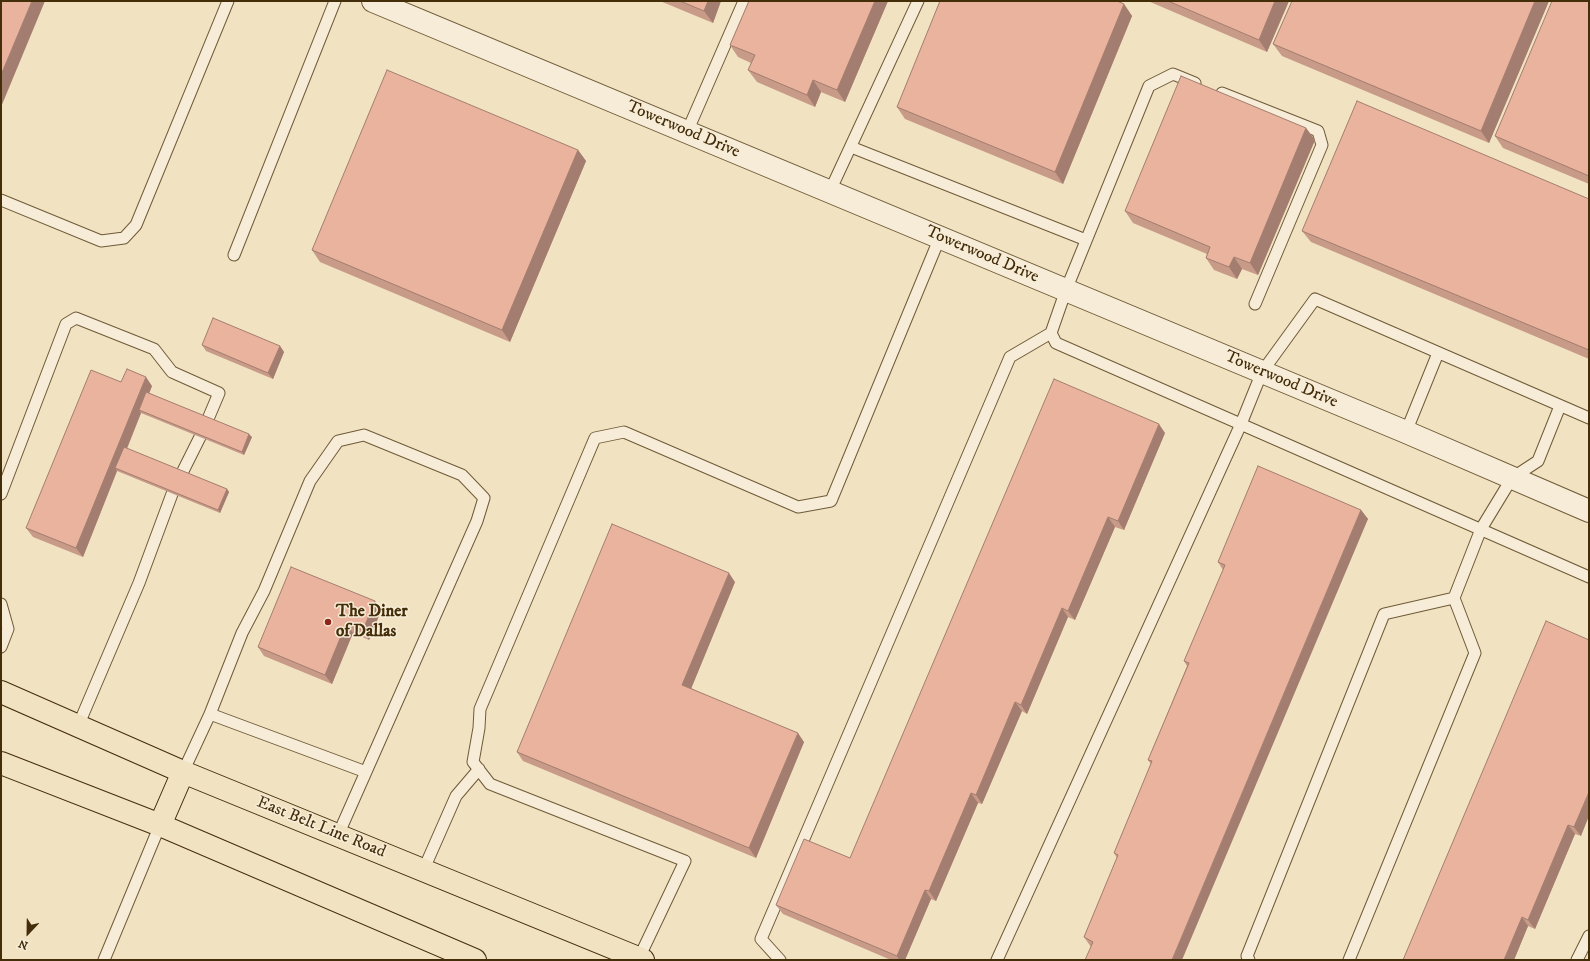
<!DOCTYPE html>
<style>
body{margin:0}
#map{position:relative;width:1590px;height:961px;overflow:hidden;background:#f1e2c2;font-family:"IM FELL DW Pica",serif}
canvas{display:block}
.frame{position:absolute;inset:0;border:2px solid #442d09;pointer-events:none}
.north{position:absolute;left:8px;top:913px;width:40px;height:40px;-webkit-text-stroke:3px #f6ecd7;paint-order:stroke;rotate:202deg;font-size:11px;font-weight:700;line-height:16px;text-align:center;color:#442d09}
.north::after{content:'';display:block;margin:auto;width:14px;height:18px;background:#442d09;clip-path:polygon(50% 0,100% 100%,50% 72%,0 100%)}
</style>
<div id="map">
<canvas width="1590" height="961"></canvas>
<div class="frame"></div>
<div class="north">N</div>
</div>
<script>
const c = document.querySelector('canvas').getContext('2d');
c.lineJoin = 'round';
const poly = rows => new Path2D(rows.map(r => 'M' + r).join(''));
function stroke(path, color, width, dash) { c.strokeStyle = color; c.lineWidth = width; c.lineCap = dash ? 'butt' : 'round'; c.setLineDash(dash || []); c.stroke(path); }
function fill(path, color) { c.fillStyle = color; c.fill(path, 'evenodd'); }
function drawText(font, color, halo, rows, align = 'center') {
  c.font = font + ' "IM FELL DW Pica",serif'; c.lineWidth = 3; c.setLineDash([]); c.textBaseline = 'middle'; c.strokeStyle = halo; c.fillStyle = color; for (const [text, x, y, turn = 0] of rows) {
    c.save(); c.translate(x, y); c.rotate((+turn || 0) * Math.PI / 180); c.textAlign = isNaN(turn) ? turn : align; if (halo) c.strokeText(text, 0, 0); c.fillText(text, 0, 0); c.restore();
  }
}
const service = poly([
 [1195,83,1173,74,1149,86,1066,290,1051,333,1056,343,1589,577],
 [1222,93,1318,131,1322,145,1255,304],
 [687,132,744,1],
 [851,147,1086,240],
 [830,191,918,1],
 [1,200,101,241,124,238,136,225,228,1],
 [234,255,335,1],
 [1406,432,1438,353],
 [182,473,200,437],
 [1,494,66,324,76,318,154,349,172,372,219,393,208,419],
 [1,604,8,629,1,647],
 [210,714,366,772],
 [78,726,139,583,172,494],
 [183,772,210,714,242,633,264,591,310,481,338,441,364,435,462,475,484,498,477,521,338,835],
 [423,871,456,796,479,769],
 [639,958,685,861,490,784,473,762,479,728,480,709,595,438,624,432,798,507,831,501,940,237],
 [104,960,160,825],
 [780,960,761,939,1010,357,1051,333],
 [997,960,1241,424,1262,372,1315,299,1589,418],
 [1249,960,1247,956,1384,614,1454,598],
 [1349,960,1475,653,1454,598,1481,529,1512,478,1538,461,1560,406],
 [1577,960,1589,936]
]);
const minor = poly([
 [373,1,1406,432,1589,511]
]);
const primary = poly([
 [1,692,183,772,643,960],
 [1,763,160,825,475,960],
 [160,825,183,772]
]);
stroke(service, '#6f5a37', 13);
stroke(minor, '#6f5a37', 24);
stroke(primary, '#442d09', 24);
stroke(service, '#f6ecd7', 11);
stroke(minor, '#f6ecd7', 22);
stroke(primary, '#f1e2c2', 22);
fill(poly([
 [660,1,721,1,713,23],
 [749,1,888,1,845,102,821,92,815,107,757,82,748,70,751,63,738,57,730,45],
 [1148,1,1289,1,1267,52],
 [1292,1,1549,1,1489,143,1282,56,1273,44],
 [1589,2,1589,184,1503,148,1495,136],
 [1124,4,1132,16,1063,184,905,119,897,107],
 [1306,128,1315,140,1258,275,1242,269,1237,279,1214,270,1206,258,1207,254,1133,223,1125,211],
 [578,150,586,161,510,342,320,262,312,250],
 [1589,199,1589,359,1311,242,1302,231],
 [202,345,280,346,284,352,273,379,206,351],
 [121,382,152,386,149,393,252,437,244,455,141,413,127,449,227,489,229,492,220,513,117,471,83,557,33,537,26,528],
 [1165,433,1124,530,1115,527,1075,620,1068,617,1027,714,1022,711,982,804,978,803,936,901,931,899,905,960,891,960,783,914,776,905,850,858],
 [1361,510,1368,519,1091,947,1084,937,1117,858,1114,853,1151,764,1148,760,1187,666,1184,661,1223,570,1218,562],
 [735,582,691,688,804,742,756,858,523,761,517,752],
 [375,601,381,611,369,640,353,633,332,684,264,656,258,647],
 [1589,640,1581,836,1575,834,1535,929,1528,926,1514,960,1403,960]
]), '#c89a88');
fill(poly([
 [32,1,45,1,1,107,1,75],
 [708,1,721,1,713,23,704,11],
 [875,1,888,1,845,102,837,90],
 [1275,1,1289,1,1267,52,1259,40],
 [1535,1,1549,1,1489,143,1481,131],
 [1124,4,1132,16,1063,184,1055,172],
 [813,80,821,92,815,107,807,95],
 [1306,128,1315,140,1258,275,1250,263],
 [578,150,586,161,510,342,502,330],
 [1234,257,1242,269,1237,279,1229,267],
 [280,346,284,352,273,379,268,373],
 [146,377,152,386,142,411,139,410,141,413,118,470,115,468,117,471,83,557,76,548],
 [1159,424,1165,433,1124,530,1118,521],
 [249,434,252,437,244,455,242,452],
 [227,489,229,492,220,513,218,510],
 [1361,510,1368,519,1182,960,1172,960],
 [1108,517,1115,527,1075,620,1068,611],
 [729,573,735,582,689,694,682,685],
 [375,601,381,611,369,640,363,630],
 [1062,608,1068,617,1027,714,1021,705],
 [346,624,353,633,332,684,325,675],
 [1015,702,1022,711,982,804,976,795],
 [798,733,804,742,756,858,749,848],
 [1589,792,1589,816,1581,836,1574,827],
 [971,793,978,803,936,901,929,891],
 [1568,825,1575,834,1535,929,1528,920],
 [925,890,931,899,905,960,899,960,897,956],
 [1522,917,1528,926,1514,960,1504,960]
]), '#a37d6f');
const building = poly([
 [1,1,32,1,1,75,1,1],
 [680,1,708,1,704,11,680,1],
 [749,1,875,1,837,90,813,80,807,95,748,70,755,55,730,45,749,1],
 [940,1,1117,1,1124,4,1055,172,897,107,940,1],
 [1168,1,1275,1,1259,40,1168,1],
 [1292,1,1535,1,1481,131,1273,44,1292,1],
 [1552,1,1588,1,1589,2,1589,176,1495,136,1552,1],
 [387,70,578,150,502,330,312,250,387,70],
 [1181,76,1306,128,1250,263,1234,257,1229,267,1206,258,1210,247,1125,211,1181,76],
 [1357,101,1589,199,1589,350,1302,231,1357,101],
 [213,318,280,346,268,373,202,345,213,318],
 [127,369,146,377,76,548,26,528,91,370,121,382,127,369],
 [1054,379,1159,424,1118,521,1108,517,1068,611,1062,608,1021,705,1015,702,976,795,971,793,929,891,925,890,897,956,776,905,804,839,850,858,1054,379],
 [146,392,249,434,242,452,139,410,146,392],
 [124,447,227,489,218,510,115,468,124,447],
 [1258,466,1361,510,1172,960,1085,960,1093,942,1084,937,1118,855,1114,853,1152,761,1148,760,1189,663,1184,661,1225,565,1218,562,1258,466],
 [612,524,729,573,682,685,798,733,749,848,517,752,612,524],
 [291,567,375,601,363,630,346,624,325,675,258,647,291,567],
 [1546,621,1589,640,1589,792,1574,827,1568,825,1528,920,1522,917,1504,960,1403,960,1546,621]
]);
fill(building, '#e9b39e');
stroke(building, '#a37d6f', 1);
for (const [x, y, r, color] of [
 [328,622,4,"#8f2418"]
]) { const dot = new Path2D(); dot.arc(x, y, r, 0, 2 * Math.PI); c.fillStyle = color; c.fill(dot); stroke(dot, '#f6ecd7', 1.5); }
drawText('17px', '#442d09', '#f6ecd7', [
 ["Towerwood Drive",683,130,23],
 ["Towerwood Drive",982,255,23],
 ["Towerwood Drive",1281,380,23],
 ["East Belt Line Road",321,828,22]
]);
drawText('bold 17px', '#442d09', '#f6ecd7', [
 ["The Diner",336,612],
 ["of Dallas",336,632]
], 'left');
</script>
